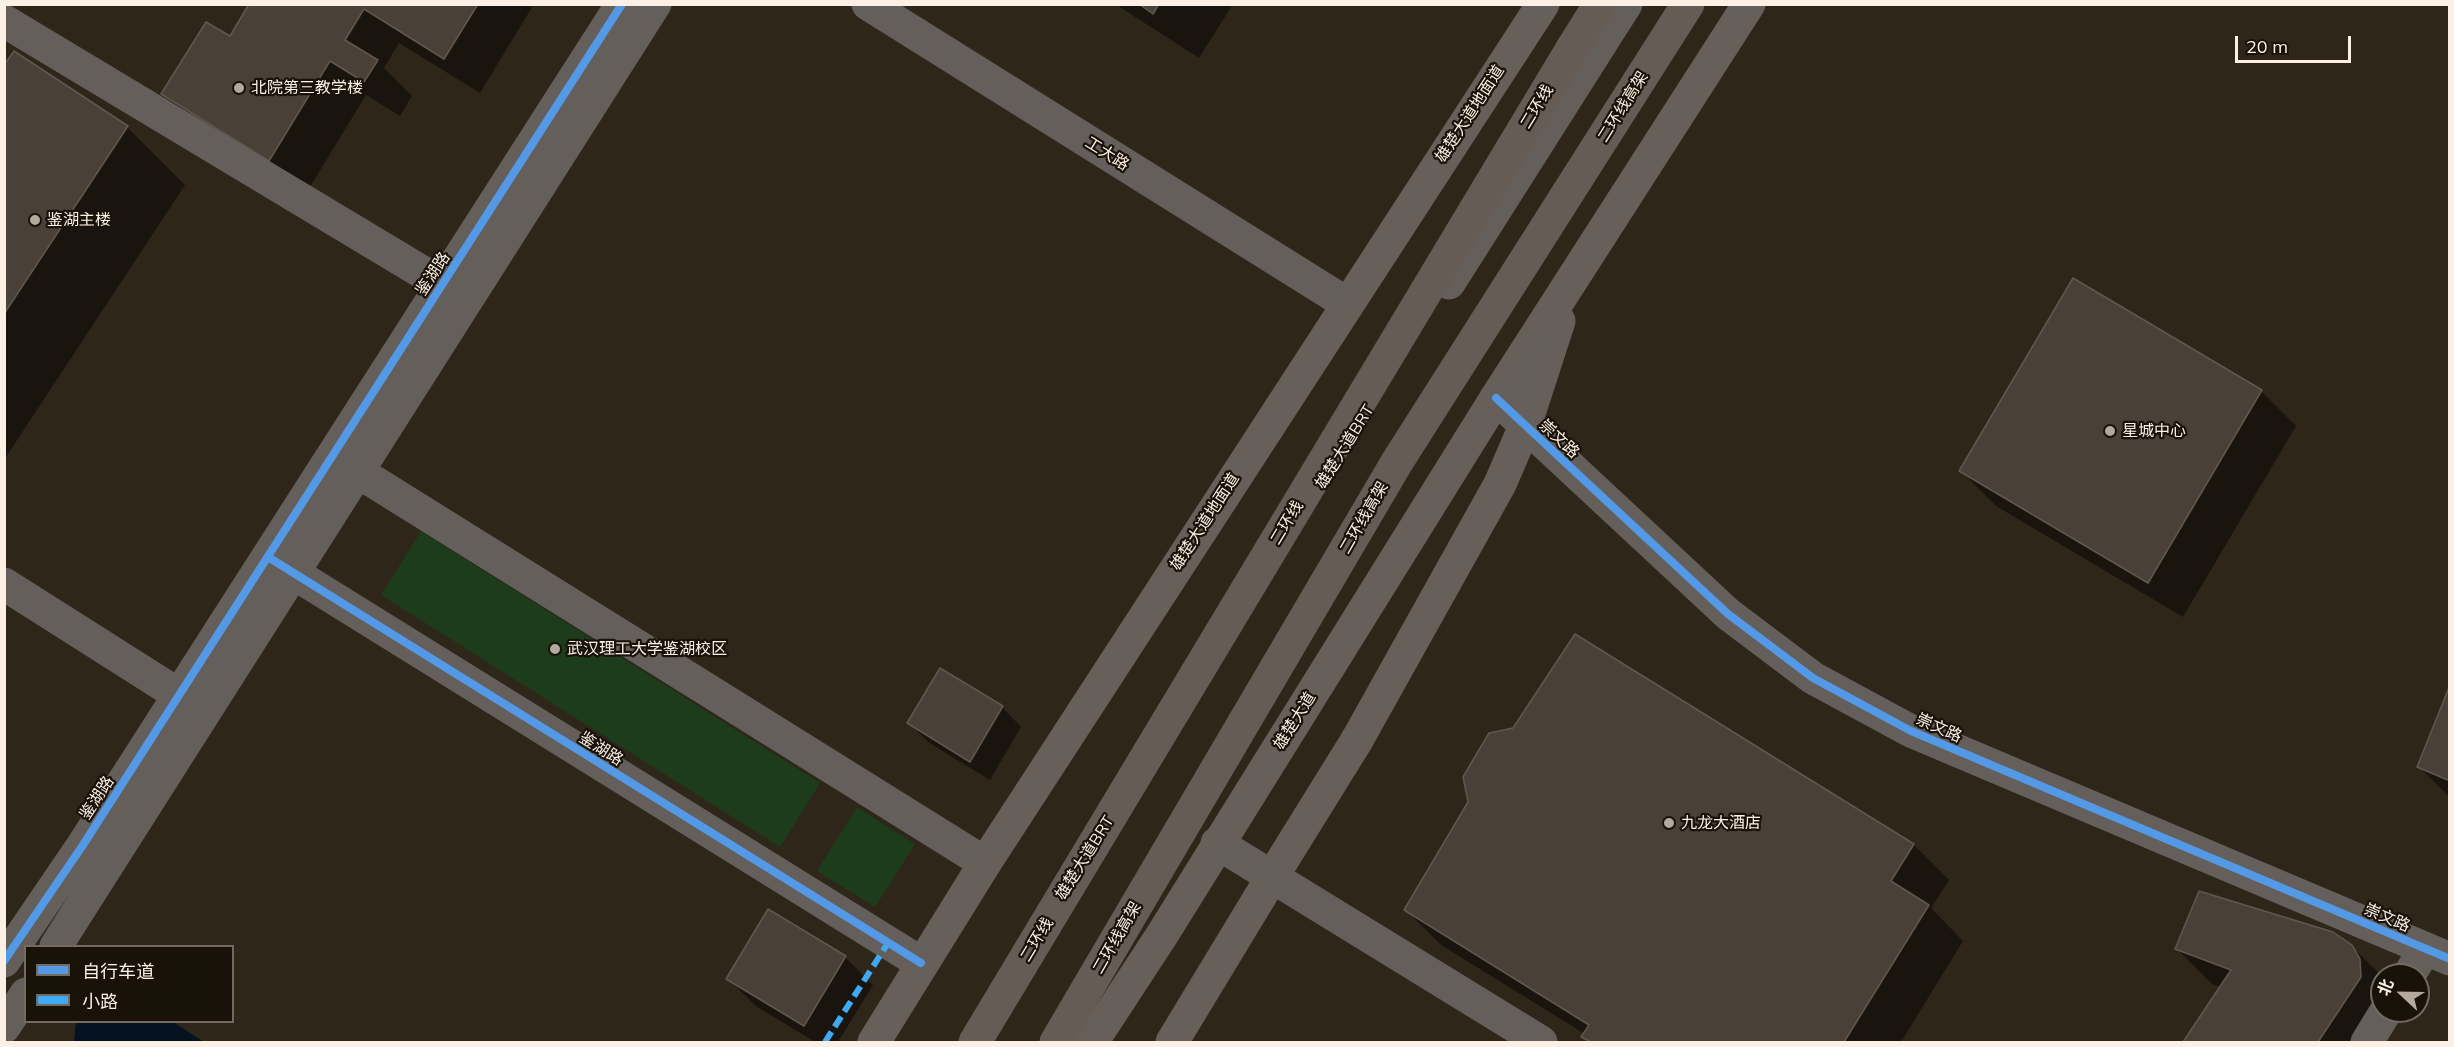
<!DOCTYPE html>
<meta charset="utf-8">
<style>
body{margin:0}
#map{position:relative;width:2454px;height:1047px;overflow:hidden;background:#2f261a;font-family:Mulish,"Noto Sans SC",sans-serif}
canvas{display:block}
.frame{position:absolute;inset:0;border:6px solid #fbf0e3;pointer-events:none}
.legend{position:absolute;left:24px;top:945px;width:210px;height:78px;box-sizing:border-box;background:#191209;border:2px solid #736b60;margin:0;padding:8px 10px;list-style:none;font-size:18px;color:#fbf0e3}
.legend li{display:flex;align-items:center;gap:12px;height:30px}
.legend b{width:30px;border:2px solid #736b60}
.north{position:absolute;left:2370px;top:963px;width:60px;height:60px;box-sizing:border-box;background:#191209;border:2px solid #736b60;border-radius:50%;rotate:292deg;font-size:16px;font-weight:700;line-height:24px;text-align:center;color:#fbf0e3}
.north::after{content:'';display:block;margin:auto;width:21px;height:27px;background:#b4a99d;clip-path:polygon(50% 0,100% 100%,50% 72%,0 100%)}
.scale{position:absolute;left:2235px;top:36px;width:116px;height:27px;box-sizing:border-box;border:3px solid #fbf0e3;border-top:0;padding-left:8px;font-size:18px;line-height:21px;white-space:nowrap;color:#fbf0e3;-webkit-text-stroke:4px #191209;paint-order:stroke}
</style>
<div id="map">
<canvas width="2454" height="1047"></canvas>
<div class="frame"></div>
<ul class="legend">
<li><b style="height:8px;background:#5399e6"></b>自行车道</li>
<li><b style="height:8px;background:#3fa9f5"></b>小路</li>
</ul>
<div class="north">北</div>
<div class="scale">20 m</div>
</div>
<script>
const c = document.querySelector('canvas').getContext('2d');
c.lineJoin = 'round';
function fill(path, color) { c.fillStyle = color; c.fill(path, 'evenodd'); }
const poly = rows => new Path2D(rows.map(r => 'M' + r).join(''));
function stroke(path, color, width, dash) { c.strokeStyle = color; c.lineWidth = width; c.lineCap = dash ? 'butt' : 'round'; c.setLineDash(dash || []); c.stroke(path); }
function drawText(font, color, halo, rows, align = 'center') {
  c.font = font + ' Mulish,"Noto Sans SC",sans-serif'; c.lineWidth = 4.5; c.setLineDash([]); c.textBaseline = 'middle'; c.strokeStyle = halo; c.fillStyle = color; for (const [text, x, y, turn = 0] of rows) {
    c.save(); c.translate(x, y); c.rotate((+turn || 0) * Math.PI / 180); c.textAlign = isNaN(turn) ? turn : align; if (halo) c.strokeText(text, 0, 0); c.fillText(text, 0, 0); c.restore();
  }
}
fill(poly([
 [421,531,820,783,780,847,381,595],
 [857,807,915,844,875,907,817,871]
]), '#1d3c1b');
fill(poly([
 [76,1022,173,1022,204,1042,74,1042]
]), '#051220');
fill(poly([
 [251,4,534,4,480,93,399,43,384,68,412,96,400,116,366,95,305,195,198,129,163,94,231,38],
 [1115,4,1233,4,1199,58],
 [15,53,127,127,185,185,4,460,4,68],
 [2261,391,2296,426,2183,617,1996,506,1961,471],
 [2450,689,2450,797,2418,766],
 [1002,707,1021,727,990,780,928,742,909,723],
 [1914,845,1949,880,1931,908,1963,941,1901,1042,1589,1042,1583,1037,1585,1034,1441,945,1406,910],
 [2351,946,2382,976,2382,1011,2376,1042,2185,1042,2221,987,2212,984,2177,949],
 [845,957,873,985,838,1042,815,1042,756,1006,728,979]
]), '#0007');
const building = poly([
 [249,4,478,4,444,59,364,9,345,40,378,60,364,82,330,61,269,161,161,94,206,22,230,36,249,4],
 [1139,4,1159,4,1153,14,1139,4],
 [14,51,128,126,4,314,4,65,14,51],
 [2073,278,2262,390,2148,583,1959,471,2073,278],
 [1575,634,1914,844,1891,881,1929,905,1844,1042,1591,1042,1581,1037,1589,1025,1404,910,1468,802,1463,777,1489,733,1513,728,1575,634],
 [940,668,1003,706,970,762,907,723,940,668],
 [2450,685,2450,781,2417,767,2450,685],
 [2199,891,2333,932,2352,945,2360,959,2361,977,2318,1042,2183,1042,2231,970,2175,949,2199,891],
 [768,909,846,956,804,1026,726,979,768,909]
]);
fill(building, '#494137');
stroke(building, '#60584e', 1.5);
stroke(poly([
 [868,4,1346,303],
 [4,21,442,284],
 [1449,283,1626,4],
 [1496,398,1728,614,1813,678,1911,731,2450,959],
 [339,460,985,863],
 [274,561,921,963],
 [4,584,179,695],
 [1217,843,1541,1042],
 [56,946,655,4],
 [4,961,83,845,622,4],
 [2409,975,2425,949],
 [4,1027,26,994],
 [2367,1042,2386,1011]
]), '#655f5c', 33);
stroke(poly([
 [1357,740,1500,484,1525,426,1559,321],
 [874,1042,985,863,1543,4],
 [1092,1042,1162,935,1496,398,1749,4],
 [1172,1042,1272,877]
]), '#665f5a', 33);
stroke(poly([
 [1573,47,1600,4],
 [1056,1042,1397,462,1688,4]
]), '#655c56', 33);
stroke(poly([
 [1272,877,1357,740]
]), '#665f5a', 33);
stroke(poly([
 [975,1042,1573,47]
]), '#655c56', 33);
stroke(poly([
 [825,1042,888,943]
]), '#3fa9f5', 6, [12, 6]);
stroke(poly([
 [1496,398,1728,614,1813,678,1911,731,2450,959],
 [268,557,921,963],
 [4,961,83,845,622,4]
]), '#5399e6', 8);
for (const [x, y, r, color] of [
 [239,88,6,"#b4a99d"],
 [35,220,6,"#b4a99d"],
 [2110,431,6,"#b4a99d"],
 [555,649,6,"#b4a99d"],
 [1669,823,6,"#b4a99d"]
]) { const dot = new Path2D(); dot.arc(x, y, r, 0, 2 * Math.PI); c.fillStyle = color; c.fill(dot); stroke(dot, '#191209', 2); }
drawText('16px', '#fbf0e3', '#191209', [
 ["北院第三教学楼",251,88],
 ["鉴湖主楼",47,220],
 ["星城中心",2122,431],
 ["武汉理工大学鉴湖校区",567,649],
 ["九龙大酒店",1681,823]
], 'left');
drawText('16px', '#fbf0e3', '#191209', [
 ["二环线",1537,107,-59],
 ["二环线高架",1623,107,-58],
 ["雄楚大道地面道",1470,114,-57],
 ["工大路",1107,154,32],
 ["鉴湖路",433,274,-57],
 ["崇文路",1559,439,43],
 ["雄楚大道BRT",1345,447,-58],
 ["二环线高架",1364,518,-60],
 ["雄楚大道地面道",1205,522,-57],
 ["二环线",1287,523,-59],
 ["雄楚大道",1295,721,-58],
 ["崇文路",1939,728,24],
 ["鉴湖路",601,749,32],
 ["鉴湖路",97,798,-57],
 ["雄楚大道BRT",1085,858,-58],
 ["崇文路",2387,918,23],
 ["二环线高架",1117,938,-60],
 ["二环线",1037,940,-59]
]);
</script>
